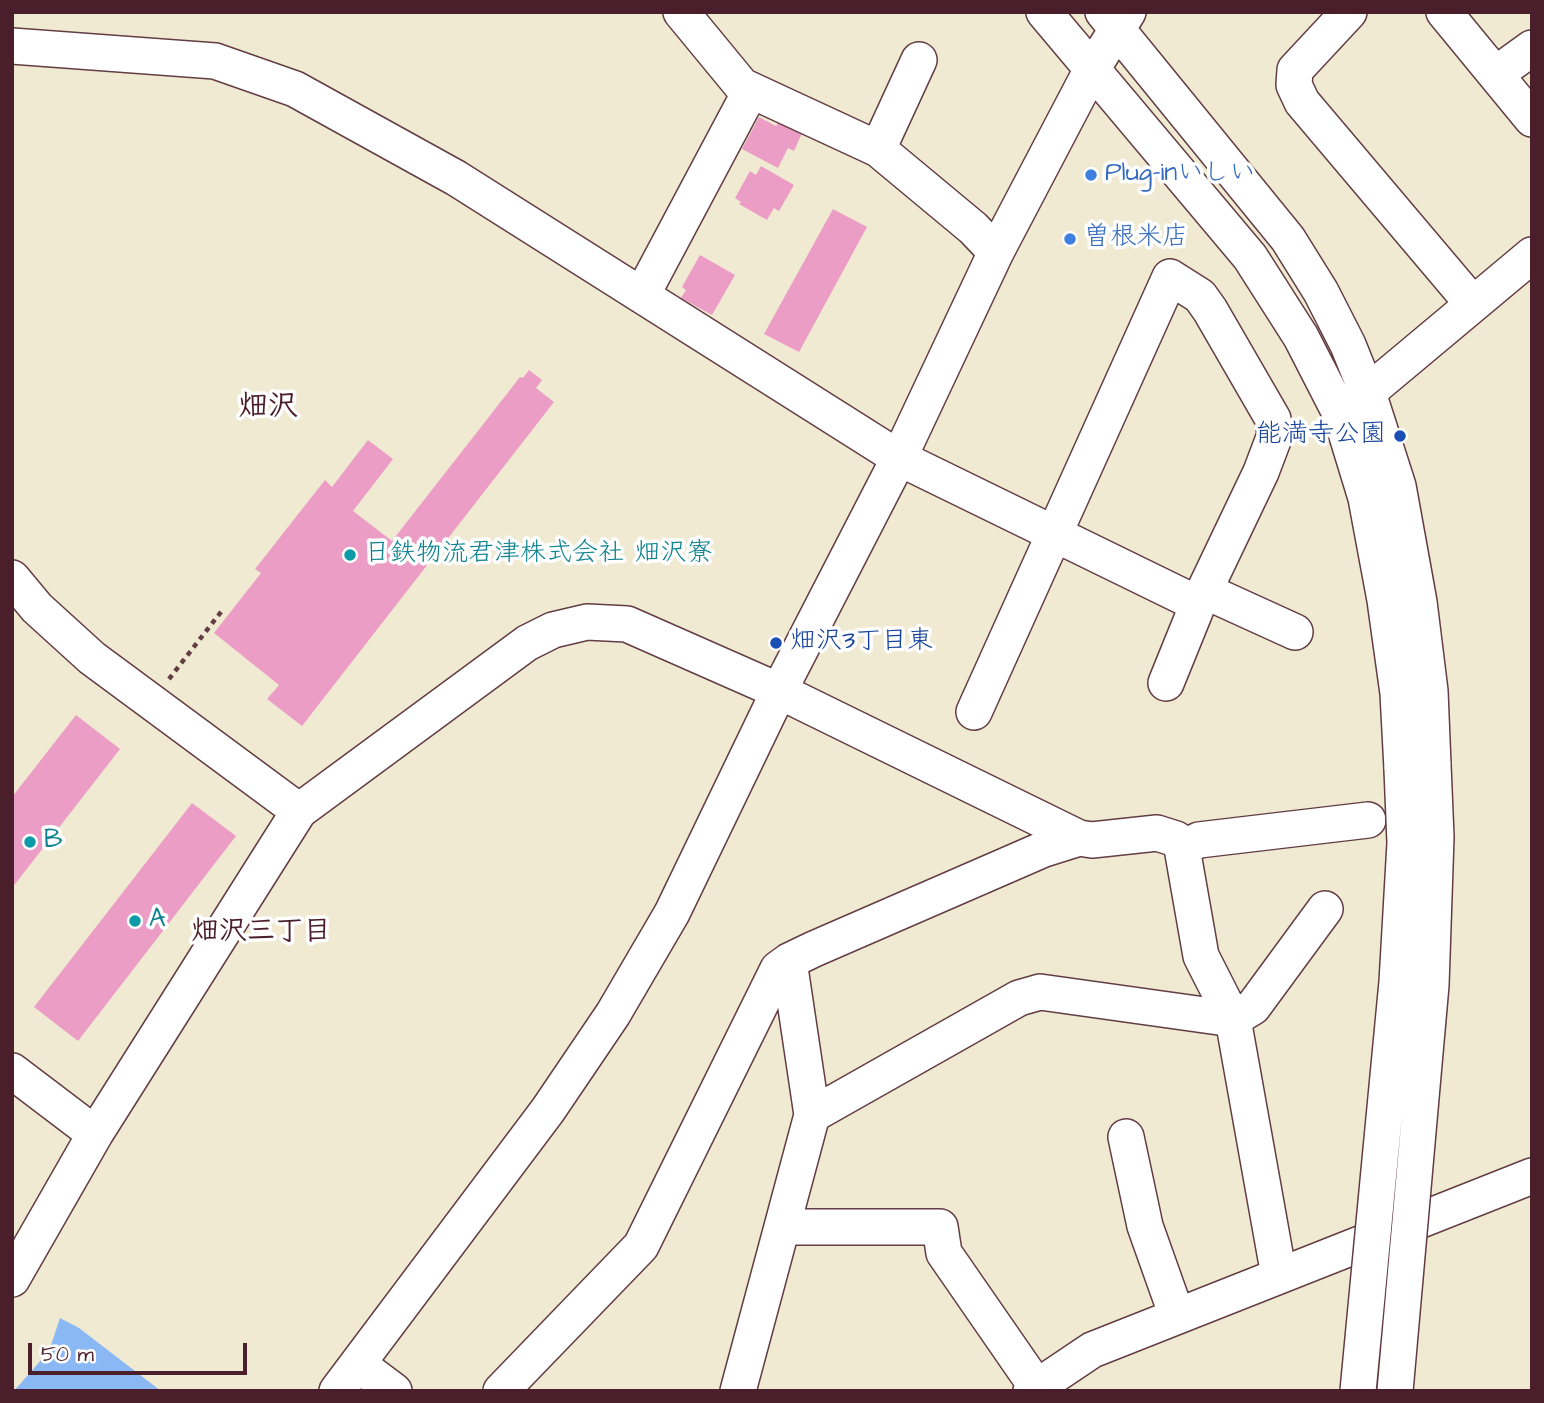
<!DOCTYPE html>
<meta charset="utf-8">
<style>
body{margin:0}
#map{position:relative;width:1544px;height:1403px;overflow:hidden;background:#f0ead2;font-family:"Architects Daughter",sans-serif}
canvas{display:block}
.frame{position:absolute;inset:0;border:14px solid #4a1f2b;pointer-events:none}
.scale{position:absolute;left:28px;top:1343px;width:219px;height:32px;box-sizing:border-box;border:4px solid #4a1f2b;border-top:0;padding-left:9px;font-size:21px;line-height:24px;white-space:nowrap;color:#4a1f2b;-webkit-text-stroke:5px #fff;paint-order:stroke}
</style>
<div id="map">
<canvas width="1544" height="1403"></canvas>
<div class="frame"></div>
<div class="scale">50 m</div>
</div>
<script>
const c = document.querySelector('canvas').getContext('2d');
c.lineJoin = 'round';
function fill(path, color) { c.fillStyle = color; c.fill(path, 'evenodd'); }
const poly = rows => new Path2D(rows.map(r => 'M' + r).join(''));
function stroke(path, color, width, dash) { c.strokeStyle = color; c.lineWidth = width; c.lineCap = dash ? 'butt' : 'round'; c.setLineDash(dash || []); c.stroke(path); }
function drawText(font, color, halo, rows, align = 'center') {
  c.font = font + ' "Architects Daughter","Klee One",sans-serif'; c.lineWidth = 7; c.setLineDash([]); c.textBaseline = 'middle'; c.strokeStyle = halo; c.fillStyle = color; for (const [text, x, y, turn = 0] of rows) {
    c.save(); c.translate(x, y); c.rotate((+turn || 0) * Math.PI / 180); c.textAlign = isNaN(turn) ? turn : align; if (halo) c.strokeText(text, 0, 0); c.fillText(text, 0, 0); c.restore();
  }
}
fill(poly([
 [60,1318,79,1328,161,1391,14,1391,49,1351]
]), '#89b8f4');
fill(poly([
 [759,117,776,126,779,121,802,133,794,151,788,148,778,168,742,149],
 [761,166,794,185,779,211,774,208,767,220,739,204,741,202,735,198,750,171,756,175],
 [833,209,867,227,799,352,764,334],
 [700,255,735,275,712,315,681,298,686,290,682,287],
 [529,370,542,380,536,388,554,402,302,726,267,699,279,685,214,633,261,573,255,569,325,480,332,487,368,440,393,459,353,511,392,541,520,377,523,378],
 [76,715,120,749,12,888,12,797],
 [192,803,236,836,78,1041,34,1007]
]), '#eb9dc6');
const minor = poly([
 [681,12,742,86,878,149,973,228,996,252],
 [1044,12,1250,257,1301,337,1340,413,1366,498,1385,600,1398,693,1402,769],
 [1103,12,1288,239,1321,292,1348,345,1371,402,1398,486,1419,602,1430,691,1433,765],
 [1349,12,1295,70,1294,85,1302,102,1472,303],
 [1444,12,1532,119],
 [12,46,215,61,295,89,456,178,899,458,1198,604],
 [1496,74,1532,48],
 [878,149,919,60],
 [642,295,751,90],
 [1367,393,1532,255],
 [12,578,37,608,92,658,299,811],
 [1205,591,1295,632],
 [974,712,1170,277,1200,296,1210,310,1273,419,1275,435,1261,472,1198,604,1166,683],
 [1182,848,1199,840,1368,820],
 [12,1071,95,1134],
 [812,1115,1019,998,1040,992,1233,1019,1253,1007,1325,909],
 [1126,1137,1145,1226,1177,1316],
 [782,1227,940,1227,944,1253,1036,1386],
 [12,1279,95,1134,299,811,527,643,553,630,587,622,627,624,779,691,1079,838,1092,840,1157,833,1176,839,1182,848,1201,956,1233,1019,1279,1276],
 [358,1364,394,1391],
 [337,1391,548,1110,613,1014,672,913,779,691,899,458,996,252,1092,69,1128,12],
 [501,1391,641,1246,778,969,789,961,814,949,1044,849,1079,838],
 [738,1391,812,1115,789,961],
 [1031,1391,1092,1350,1532,1176]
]);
stroke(minor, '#633d44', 38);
stroke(poly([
 [169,679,224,608]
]), '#633d44', 4.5, [5, 5]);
stroke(minor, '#fff', 35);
const minorBridge = poly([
 [1358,1391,1397,982,1405,843,1402,769],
 [1395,1391,1431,985,1436,837,1433,765]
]);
stroke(minorBridge, '#633d44', 38, []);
stroke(minorBridge, '#fff', 35);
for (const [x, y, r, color] of [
 [1091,175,7,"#3f7fe0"],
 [1070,239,7,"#3f7fe0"],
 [1400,436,7,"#1a4fb4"],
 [350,555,7,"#0f9aa8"],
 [776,643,7,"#1a4fb4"],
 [30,842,7,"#0f9aa8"],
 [135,921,7,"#0f9aa8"]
]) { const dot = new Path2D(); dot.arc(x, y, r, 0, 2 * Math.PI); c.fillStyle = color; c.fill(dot); stroke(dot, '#fff', 2.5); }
drawText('26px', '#366cbe', '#fff', [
 ["Plug-inいしい",1105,175],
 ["曽根米店",1084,239]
], 'left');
drawText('26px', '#164399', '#fff', [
 ["能満寺公園",1386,436],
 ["畑沢3丁目東",790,643,"left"]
], 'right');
drawText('26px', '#0d838f', '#fff', [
 ["日鉄物流君津株式会社 畑沢寮",364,555],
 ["B",44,842],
 ["A",149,921]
], 'left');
drawText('bold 28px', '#4a1f2b', '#fff', [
 ["畑沢三丁目",261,933]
]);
drawText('bold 30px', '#4a1f2b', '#fff', [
 ["畑沢",268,409]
]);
</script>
